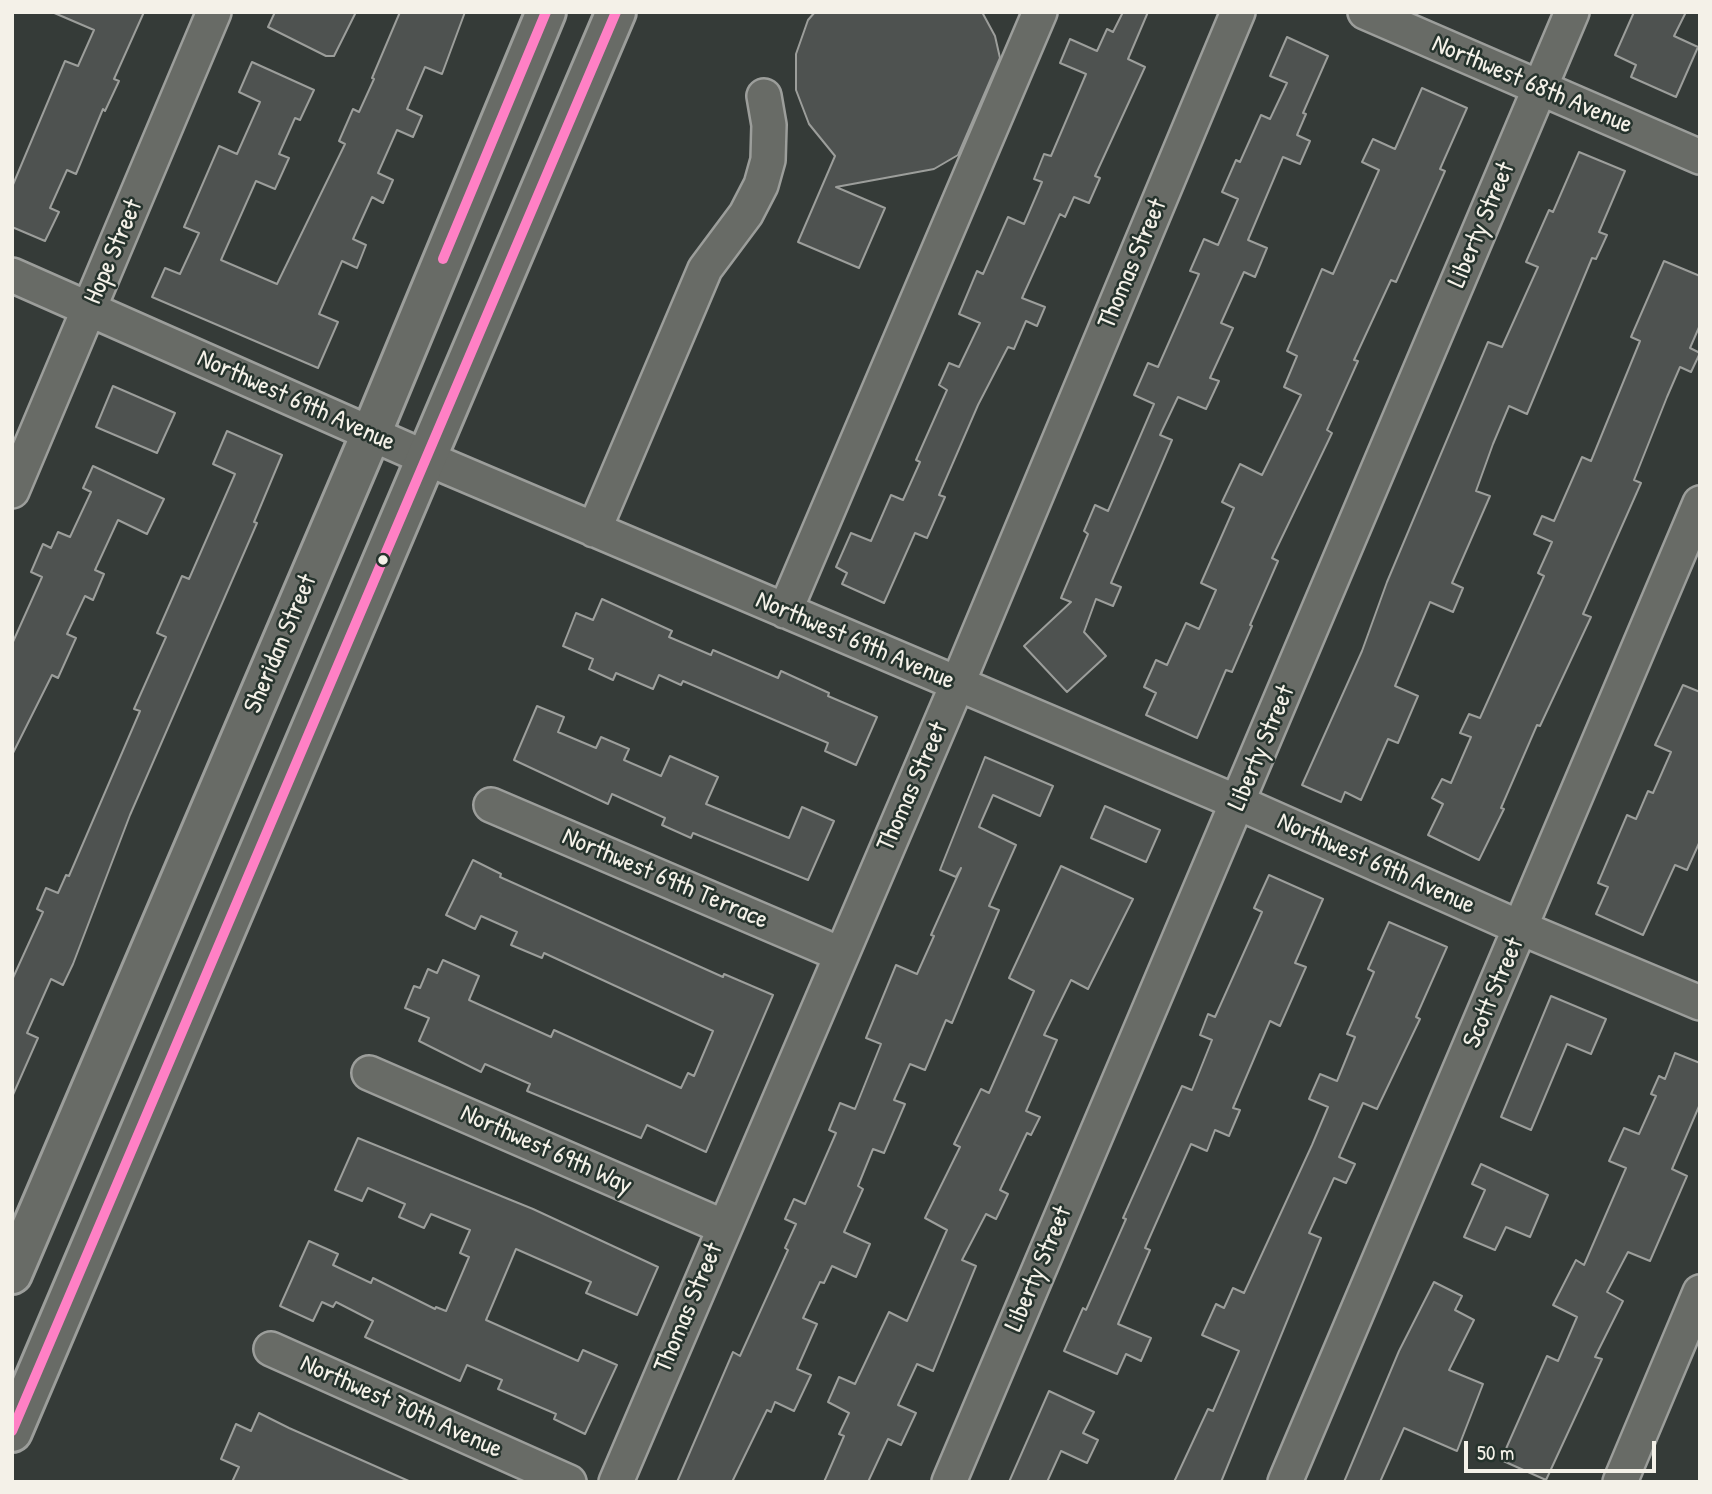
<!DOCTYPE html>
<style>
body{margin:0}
#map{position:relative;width:1712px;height:1494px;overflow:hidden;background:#353b38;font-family:"Patrick Hand",sans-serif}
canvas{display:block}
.frame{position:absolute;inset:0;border:14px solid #f4f1e8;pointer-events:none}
.scale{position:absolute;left:1464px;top:1441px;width:192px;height:32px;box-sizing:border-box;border:4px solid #f4f1e8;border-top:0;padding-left:9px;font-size:21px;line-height:24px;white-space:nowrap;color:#f4f1e8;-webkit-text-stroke:5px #26332d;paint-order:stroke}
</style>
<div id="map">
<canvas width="1712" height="1494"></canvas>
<div class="frame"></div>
<div class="scale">50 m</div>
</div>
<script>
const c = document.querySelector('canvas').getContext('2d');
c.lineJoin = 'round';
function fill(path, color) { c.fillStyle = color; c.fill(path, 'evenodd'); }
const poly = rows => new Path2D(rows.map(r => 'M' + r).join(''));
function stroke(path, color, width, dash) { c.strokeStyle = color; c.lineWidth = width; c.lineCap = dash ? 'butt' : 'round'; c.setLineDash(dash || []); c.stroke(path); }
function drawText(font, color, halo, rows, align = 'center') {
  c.font = font + ' "Patrick Hand",sans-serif'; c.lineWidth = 5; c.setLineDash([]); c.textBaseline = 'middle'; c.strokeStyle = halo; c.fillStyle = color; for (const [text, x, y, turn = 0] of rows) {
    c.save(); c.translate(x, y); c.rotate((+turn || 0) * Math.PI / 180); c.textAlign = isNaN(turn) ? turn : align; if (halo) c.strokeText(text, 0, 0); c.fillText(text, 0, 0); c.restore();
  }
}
const building = poly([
 [52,12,144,12,114,79,119,81,105,111,103,109,76,174,67,170,50,208,59,212,45,241,12,227,12,187,65,61,78,66,94,30,52,12],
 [275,12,356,12,334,56,326,56,268,27,275,12],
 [400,12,465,12,442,74,425,67,407,109,422,116,413,137,397,130,378,173,393,180,383,203,372,197,353,239,366,245,357,268,342,261,319,314,338,322,318,368,152,297,165,268,180,274,199,233,184,227,219,146,237,154,260,102,239,92,252,62,314,90,300,120,295,118,279,154,289,158,275,189,256,181,221,260,277,284,345,144,339,141,353,109,359,112,374,79,372,78,400,12],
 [815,12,982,12,995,36,1000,58,958,155,934,169,836,187,885,208,859,268,798,242,835,156,809,124,796,90,796,54,808,20,815,12],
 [1123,12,1148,12,1128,59,1145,67,1095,176,1100,178,1089,203,1074,197,1065,217,1060,214,1022,298,1045,307,1037,326,1026,321,1014,349,1008,347,978,405,939,495,945,497,927,538,915,533,884,603,842,584,847,573,836,567,851,533,871,541,891,495,903,500,920,462,916,460,947,390,939,385,949,363,959,367,980,323,959,314,977,271,983,274,1008,217,1024,224,1042,182,1034,179,1044,154,1051,156,1086,74,1060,63,1070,39,1097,51,1107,29,1113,32,1123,12],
 [1634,12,1686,12,1674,36,1698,47,1676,97,1631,77,1636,65,1615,55,1634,12],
 [1287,37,1328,56,1303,113,1306,114,1297,135,1310,141,1300,164,1283,157,1248,240,1267,248,1255,277,1244,272,1221,323,1233,328,1210,378,1219,381,1206,409,1178,397,1160,435,1172,440,1111,583,1121,587,1113,606,1096,599,1084,632,1106,656,1067,692,1024,646,1071,602,1061,598,1088,534,1084,531,1095,505,1108,511,1154,404,1134,395,1148,363,1158,367,1199,274,1190,271,1204,239,1218,245,1238,199,1222,192,1236,160,1240,162,1261,115,1270,119,1287,83,1270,76,1287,37],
 [1422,88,1467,108,1440,169,1445,171,1396,282,1391,280,1354,360,1358,361,1327,430,1332,433,1272,558,1278,561,1250,625,1252,626,1232,672,1226,670,1197,738,1146,715,1156,693,1144,687,1156,660,1167,665,1186,623,1199,629,1216,590,1201,583,1234,508,1222,502,1240,464,1262,475,1301,395,1284,387,1297,356,1287,351,1322,269,1333,274,1379,170,1362,162,1373,139,1395,149,1422,88],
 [1579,152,1625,171,1599,232,1607,235,1596,259,1592,258,1527,414,1509,406,1493,444,1476,491,1490,496,1452,583,1463,588,1453,612,1430,602,1395,686,1418,696,1398,743,1388,739,1361,800,1345,792,1341,802,1302,785,1362,651,1387,582,1488,342,1502,347,1538,267,1526,262,1549,210,1553,212,1579,152],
 [1664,261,1700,276,1700,325,1690,348,1700,353,1691,372,1680,367,1667,397,1634,480,1641,483,1583,614,1591,617,1540,726,1537,725,1501,808,1504,809,1479,860,1428,835,1443,804,1432,798,1442,779,1451,783,1471,737,1460,733,1469,714,1480,718,1544,576,1538,573,1552,542,1534,534,1542,516,1554,521,1582,457,1591,461,1640,341,1631,337,1664,261],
 [113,386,175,413,157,453,96,427,113,386],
 [227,431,282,455,254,522,257,523,130,815,73,964,63,985,51,979,27,1033,38,1038,12,1097,12,980,43,912,37,909,46,888,58,893,66,875,69,876,140,711,134,709,166,637,157,633,182,576,189,579,235,474,213,464,227,431],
 [93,466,164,499,147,534,118,520,95,570,104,574,93,600,85,596,67,634,76,638,58,678,52,675,12,755,12,644,42,577,31,572,43,544,51,548,58,532,70,537,91,492,83,488,93,466],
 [602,599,672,631,669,637,711,655,713,650,778,678,781,671,829,693,828,696,877,717,856,765,825,751,828,743,683,681,681,685,659,675,653,689,616,673,613,680,589,669,593,659,563,646,576,613,593,620,602,599],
 [1683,685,1700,692,1700,841,1687,870,1675,865,1643,935,1596,914,1608,887,1598,883,1627,815,1636,819,1648,791,1653,793,1671,752,1655,745,1683,685],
 [537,706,564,717,558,732,596,748,601,737,629,749,624,760,661,776,670,756,718,777,706,804,789,838,802,807,834,821,808,880,693,833,691,838,662,825,665,818,612,794,608,804,514,760,537,706],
 [985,757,1053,786,1040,816,993,795,979,827,1016,845,989,906,999,910,952,1023,946,1020,925,1070,910,1064,894,1100,905,1104,884,1153,873,1149,858,1186,863,1189,844,1232,870,1244,856,1277,832,1266,824,1283,820,1282,803,1318,817,1324,797,1369,811,1375,794,1411,775,1402,771,1412,767,1410,732,1482,677,1482,733,1352,740,1356,788,1250,785,1248,796,1224,785,1219,794,1199,805,1204,836,1133,829,1130,840,1103,855,1109,881,1044,866,1038,896,965,917,974,934,936,931,935,961,868,956,877,940,870,985,757],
 [1105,806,1160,830,1146,862,1091,838,1105,806],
 [473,860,501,874,500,877,723,977,724,974,773,995,706,1152,647,1125,641,1138,527,1091,530,1084,485,1064,481,1072,419,1041,429,1018,405,1008,414,986,420,988,428,969,437,973,443,960,479,976,469,1000,551,1037,554,1030,681,1088,688,1073,694,1076,713,1031,544,953,542,958,511,945,517,932,481,916,475,929,446,915,473,860],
 [1061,866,1133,899,1088,989,1071,980,1044,1035,1057,1040,1026,1111,1040,1117,1031,1135,1027,1133,1000,1190,1008,1194,996,1219,986,1214,962,1260,976,1266,933,1371,917,1364,898,1405,916,1413,901,1445,888,1439,868,1482,824,1482,844,1436,839,1434,849,1413,828,1402,839,1377,855,1384,889,1312,907,1321,947,1230,925,1218,960,1147,954,1144,981,1089,989,1093,1034,991,1009,978,1061,866],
 [1269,875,1323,899,1295,963,1306,967,1280,1026,1270,1021,1233,1108,1240,1110,1229,1136,1215,1130,1207,1151,1191,1144,1145,1248,1150,1250,1118,1324,1151,1338,1141,1361,1126,1354,1117,1374,1064,1351,1083,1308,1086,1310,1126,1219,1123,1218,1182,1086,1192,1090,1212,1040,1200,1035,1208,1014,1215,1017,1262,912,1254,908,1269,875],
 [1389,922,1447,947,1416,1017,1420,1019,1377,1109,1363,1103,1339,1157,1355,1164,1346,1183,1334,1178,1309,1233,1321,1238,1221,1482,1174,1482,1208,1409,1213,1411,1239,1351,1202,1335,1216,1304,1224,1308,1233,1288,1244,1293,1312,1145,1328,1107,1309,1099,1320,1074,1337,1081,1355,1037,1347,1034,1374,972,1368,969,1389,922],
 [1551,996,1606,1019,1591,1054,1567,1044,1531,1130,1501,1117,1551,996],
 [1675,1053,1700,1063,1700,1104,1672,1169,1687,1176,1650,1261,1628,1252,1607,1292,1623,1301,1595,1357,1602,1359,1546,1480,1501,1460,1547,1356,1558,1361,1577,1317,1553,1305,1576,1260,1584,1265,1626,1168,1609,1161,1624,1128,1639,1134,1656,1096,1651,1094,1659,1076,1665,1079,1675,1053],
 [358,1138,533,1209,658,1267,637,1315,586,1293,591,1282,516,1249,486,1320,578,1361,583,1350,617,1365,585,1434,554,1419,556,1414,498,1389,502,1380,467,1365,460,1381,365,1337,373,1321,336,1302,333,1307,322,1302,313,1321,280,1306,309,1241,338,1254,333,1265,371,1283,373,1278,435,1309,436,1307,446,1311,469,1257,460,1253,470,1230,431,1214,424,1228,399,1217,405,1204,368,1188,362,1201,335,1190,358,1138],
 [1481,1164,1548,1195,1530,1237,1506,1227,1495,1250,1464,1237,1485,1190,1472,1184,1481,1164],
 [1434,1282,1462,1296,1455,1310,1474,1320,1449,1370,1483,1384,1457,1451,1404,1428,1380,1482,1344,1482,1399,1351,1434,1282],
 [1049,1391,1094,1412,1083,1433,1098,1440,1087,1463,1061,1451,1047,1482,1009,1482,1049,1391],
 [259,1413,289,1428,411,1482,232,1482,239,1467,221,1459,236,1424,251,1431,259,1413]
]);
fill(building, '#4e5250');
stroke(building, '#9c9e9b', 2);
const minor = poly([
 [1365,12,1700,157],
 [12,275,426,458,1239,803,1521,928,1700,1003],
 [12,491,214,12],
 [594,530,705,269,746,214,761,185,768,160,769,125,764,96],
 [785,611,1040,12],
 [491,805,840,954],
 [369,1073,724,1227],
 [271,1349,569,1482],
 [616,1482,957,685,1238,12],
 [949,1482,1572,12],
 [1285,1482,1700,503],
 [1620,1482,1700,1292]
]);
const major = poly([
 [12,1274,371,434,546,12],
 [12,1432,616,12]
]);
stroke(minor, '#9c9e9b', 38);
stroke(major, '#9c9e9b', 44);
stroke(minor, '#686b66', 33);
stroke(major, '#686b66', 38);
stroke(poly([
 [443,259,546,12],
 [12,1431,616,12]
]), '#ff80c5', 10);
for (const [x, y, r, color] of [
 [383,560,6,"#f4f1e8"]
]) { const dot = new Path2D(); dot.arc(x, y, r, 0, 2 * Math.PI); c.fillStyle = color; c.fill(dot); stroke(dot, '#26332d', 2.5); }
drawText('26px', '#f4f1e8', '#26332d', [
 ["Northwest 68th Avenue",1532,85,23],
 ["Liberty Street",1482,225,-67],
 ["Hope Street",114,252,-67],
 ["Thomas Street",1133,264,-67],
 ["Northwest 69th Avenue",296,401,24],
 ["Northwest 69th Avenue",855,641,23],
 ["Sheridan Street",281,644,-67],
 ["Liberty Street",1262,748,-67],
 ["Thomas Street",913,787,-66],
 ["Northwest 69th Avenue",1376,864,24],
 ["Northwest 69th Terrace",665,879,23],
 ["Scott Street",1494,993,-67],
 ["Northwest 69th Way",546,1150,24],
 ["Liberty Street",1039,1269,-67],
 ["Thomas Street",689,1308,-67],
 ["Northwest 70th Avenue",401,1407,24]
]);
</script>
